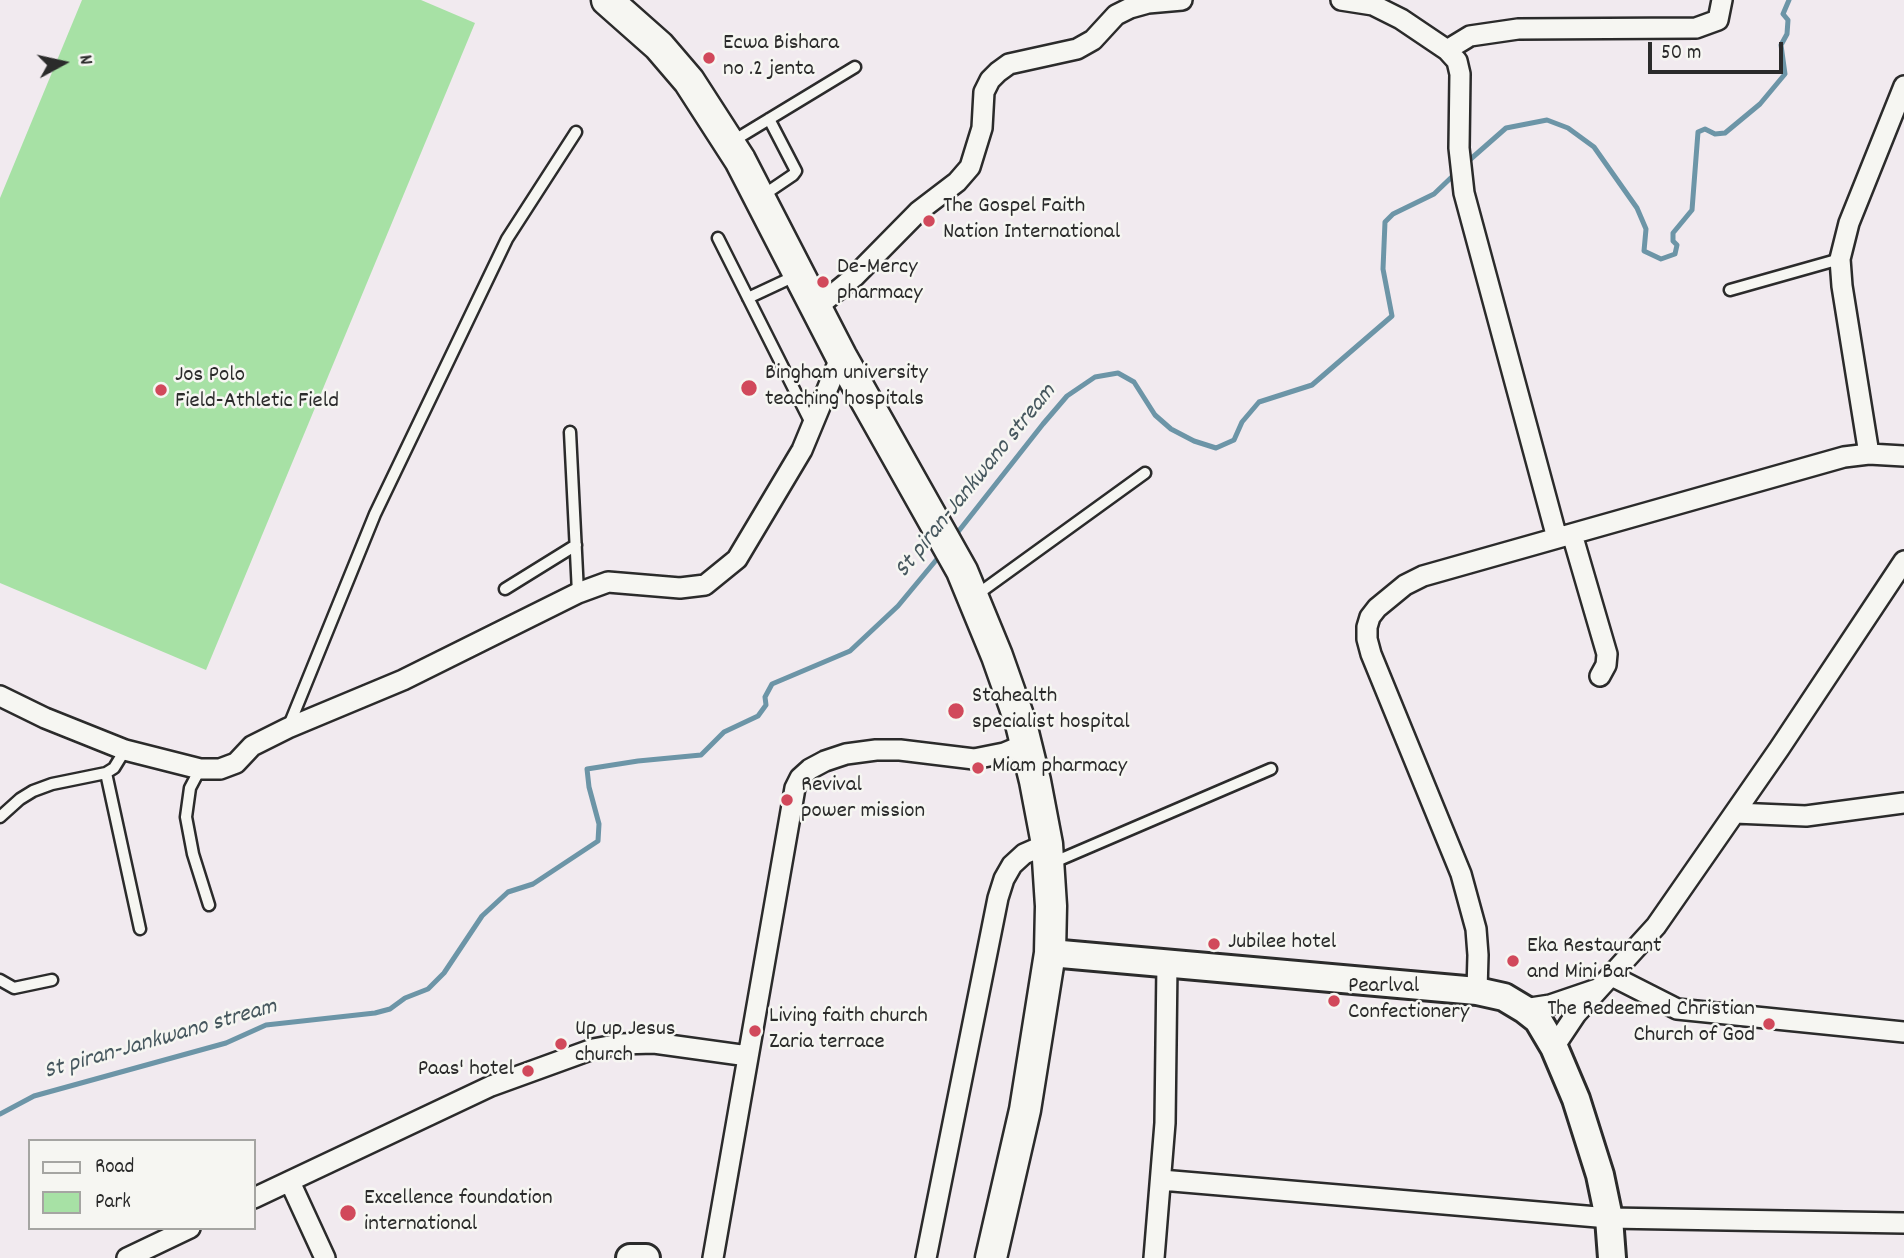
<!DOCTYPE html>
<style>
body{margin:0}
#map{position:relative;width:1904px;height:1258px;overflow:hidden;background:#f1eaef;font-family:Dekko,sans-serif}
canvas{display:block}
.legend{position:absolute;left:28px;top:1139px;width:228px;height:91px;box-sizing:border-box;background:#f6f6f2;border:2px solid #a5a5a2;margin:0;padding:9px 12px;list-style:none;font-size:21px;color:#2b2b2b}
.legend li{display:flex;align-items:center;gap:14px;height:35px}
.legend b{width:35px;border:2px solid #a5a5a2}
.north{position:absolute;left:28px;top:28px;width:70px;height:70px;-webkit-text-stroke:5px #f6f6f2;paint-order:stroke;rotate:82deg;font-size:19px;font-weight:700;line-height:28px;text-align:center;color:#2b2b2b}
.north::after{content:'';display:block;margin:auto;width:24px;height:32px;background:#2b2b2b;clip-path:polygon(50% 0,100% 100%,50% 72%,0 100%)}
.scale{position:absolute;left:1648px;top:42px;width:135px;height:32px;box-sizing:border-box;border:4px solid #2b2b2b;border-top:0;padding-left:9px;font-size:21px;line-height:24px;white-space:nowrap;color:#2b2b2b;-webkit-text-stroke:5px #f6f6f2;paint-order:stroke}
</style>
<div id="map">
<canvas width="1904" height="1258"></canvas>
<ul class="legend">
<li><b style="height:9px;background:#f6f6f2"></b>Road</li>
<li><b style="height:19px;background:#a7e1a5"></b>Park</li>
</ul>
<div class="north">N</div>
<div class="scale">50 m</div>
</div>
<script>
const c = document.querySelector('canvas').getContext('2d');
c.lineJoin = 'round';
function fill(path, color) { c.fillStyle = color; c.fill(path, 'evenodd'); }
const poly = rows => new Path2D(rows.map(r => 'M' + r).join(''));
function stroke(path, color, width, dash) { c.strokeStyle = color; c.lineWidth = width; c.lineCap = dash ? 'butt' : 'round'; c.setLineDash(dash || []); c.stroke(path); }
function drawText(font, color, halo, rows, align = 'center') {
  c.font = font + ' Dekko,sans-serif'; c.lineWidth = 5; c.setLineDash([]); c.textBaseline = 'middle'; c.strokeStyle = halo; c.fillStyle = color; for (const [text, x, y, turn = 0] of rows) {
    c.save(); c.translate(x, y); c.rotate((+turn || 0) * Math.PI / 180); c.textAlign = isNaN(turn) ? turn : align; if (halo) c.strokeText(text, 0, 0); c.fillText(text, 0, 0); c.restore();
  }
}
fill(poly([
 [82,0,421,0,475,23,206,670,0,583,0,198]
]), '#a7e1a5');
stroke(poly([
 [1465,164,1506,128,1547,120,1568,128,1594,147,1637,208,1646,229,1644,251,1661,259,1675,254,1677,245,1673,241,1673,233,1692,210,1698,132,1705,129,1715,134,1725,133,1760,104,1785,74,1781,45,1787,34,1788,20,1783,14,1789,0],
 [954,537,1043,424,1067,396,1095,377,1118,373,1134,382,1155,415,1171,429,1194,441,1216,448,1234,440,1242,422,1259,402,1312,385,1392,316,1383,269,1385,222,1393,214,1434,194,1458,171],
 [0,1114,34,1096,226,1043,266,1025,375,1013,390,1009,405,998,428,989,444,973,482,916,508,892,533,884,598,841,599,824,589,787,587,769,638,761,701,755,724,732,758,716,766,705,765,697,772,684,850,651,898,606,942,553]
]), '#6c95a7', 5);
const lane = poly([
 [733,141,855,67],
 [762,196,793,175,796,171,769,119],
 [718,238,812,425],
 [1730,290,1840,259],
 [748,298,795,276],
 [570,432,578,593],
 [505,589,576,545],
 [975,596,1145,473],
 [288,728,375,514,507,239,576,132],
 [200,769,190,788,186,817,193,854,209,905],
 [106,773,140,929],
 [0,817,20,799,33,791,52,784,106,773,114,768,125,750],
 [1052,863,1271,769],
 [0,980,14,988,52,980]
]);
const street = poly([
 [1341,0,1373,5,1401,19,1447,50,1457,61,1460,74,1459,148,1464,193,1557,538],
 [1447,50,1470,36,1518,29,1696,28,1718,20,1722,0],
 [816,308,854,277,919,211,957,182,970,167,982,128,984,92,990,80,998,72,1009,64,1077,49,1093,40,1116,15,1130,8,1148,3,1182,0],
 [1869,454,1842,286,1840,259,1849,223,1904,86],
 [1572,534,1607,654,1606,665,1600,676],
 [0,696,45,718,125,750,200,769,220,769,236,763,252,746,288,728,403,680,578,593,608,582,680,588,705,585,737,559,802,450,841,356],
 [1735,813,1806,816,1904,803],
 [1612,976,1677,1009,1904,1032],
 [1477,991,1478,955,1476,929,1461,874,1371,654,1367,639,1367,627,1370,617,1377,608,1405,585,1423,576,1844,457,1869,454,1904,456],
 [1524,1009,1550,1005,1597,989],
 [1554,1047,1576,1014,1656,926,1779,749,1904,561],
 [1161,1180,1609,1218,1904,1223],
 [290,1182,325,1258],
 [254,1198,491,1086,593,1049,620,1044,654,1043,748,1056],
 [127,1258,190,1228],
 [713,1258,795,788,800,778,810,769,825,761,846,754,876,750,900,750,974,759,1004,753,1026,744],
 [926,1258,998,898,1004,879,1012,865,1024,854,1047,844],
 [1154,1258,1165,1123,1167,964]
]);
const secondary = poly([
 [1050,953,1477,991,1504,997,1524,1009,1538,1020,1554,1047,1576,1099,1600,1175,1609,1218,1612,1258],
 [630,1258,646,1258]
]);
const primary = poly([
 [607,0,659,46,689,81,740,160,841,356,962,571,997,656,1021,724,1035,781,1047,844,1051,906,1050,953,1025,1110,991,1258]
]);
stroke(lane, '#2b2b2b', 15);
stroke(street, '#2b2b2b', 24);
stroke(secondary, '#2b2b2b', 32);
stroke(primary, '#2b2b2b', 35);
stroke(lane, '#f6f6f2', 10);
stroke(street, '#f6f6f2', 19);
stroke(secondary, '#f6f6f2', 26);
stroke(primary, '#f6f6f2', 30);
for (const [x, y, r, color] of [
 [709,58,7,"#d1495b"],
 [929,221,7,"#d1495b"],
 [823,282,7,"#d1495b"],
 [749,388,9,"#d1495b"],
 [161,390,7,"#d1495b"],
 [956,711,9,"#d1495b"],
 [978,768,7,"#d1495b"],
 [787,800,7,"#d1495b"],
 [1214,944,7,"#d1495b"],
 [1513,961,7,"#d1495b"],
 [1334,1001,7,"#d1495b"],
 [1769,1024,7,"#d1495b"],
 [755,1031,7,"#d1495b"],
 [561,1044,7,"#d1495b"],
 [528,1071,7,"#d1495b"],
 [348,1213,9,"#d1495b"]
]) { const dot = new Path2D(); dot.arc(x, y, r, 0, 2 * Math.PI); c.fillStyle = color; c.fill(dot); stroke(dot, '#f6f6f2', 2.5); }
drawText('23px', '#2b2b2b', '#f6f6f2', [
 ["Ecwa Bishara",723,45],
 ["no .2 jenta",723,71],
 ["The Gospel Faith",943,208],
 ["Nation International",943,234],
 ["De-Mercy",837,269],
 ["pharmacy",837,295],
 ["Bingham university",765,375],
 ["teaching hospitals",765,401],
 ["Jos Polo",175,377],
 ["Field-Athletic Field",175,403],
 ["Stahealth",972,698],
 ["specialist hospital",972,724],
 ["Miam pharmacy",992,768],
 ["Revival",801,787],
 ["power mission",801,813],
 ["Jubilee hotel",1228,944],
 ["Eka Restaurant",1527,948],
 ["and Mini Bar",1527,974],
 ["Pearlval",1348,988],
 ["Confectionery",1348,1014],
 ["The Redeemed Christian",1755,1011,"right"],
 ["Church of God",1755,1037,"right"],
 ["Living faith church",769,1018],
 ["Zaria terrace",769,1044],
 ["Up up Jesus",575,1031],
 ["church",575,1057],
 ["Paas' hotel",514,1071,"right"],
 ["Excellence foundation",364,1200],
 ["international",364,1226]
], 'left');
drawText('italic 24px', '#46575e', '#f6f6f2', [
 ["St piran-Jankwano stream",977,482,-51],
 ["St piran-Jankwano stream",161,1041,-16]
]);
</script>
